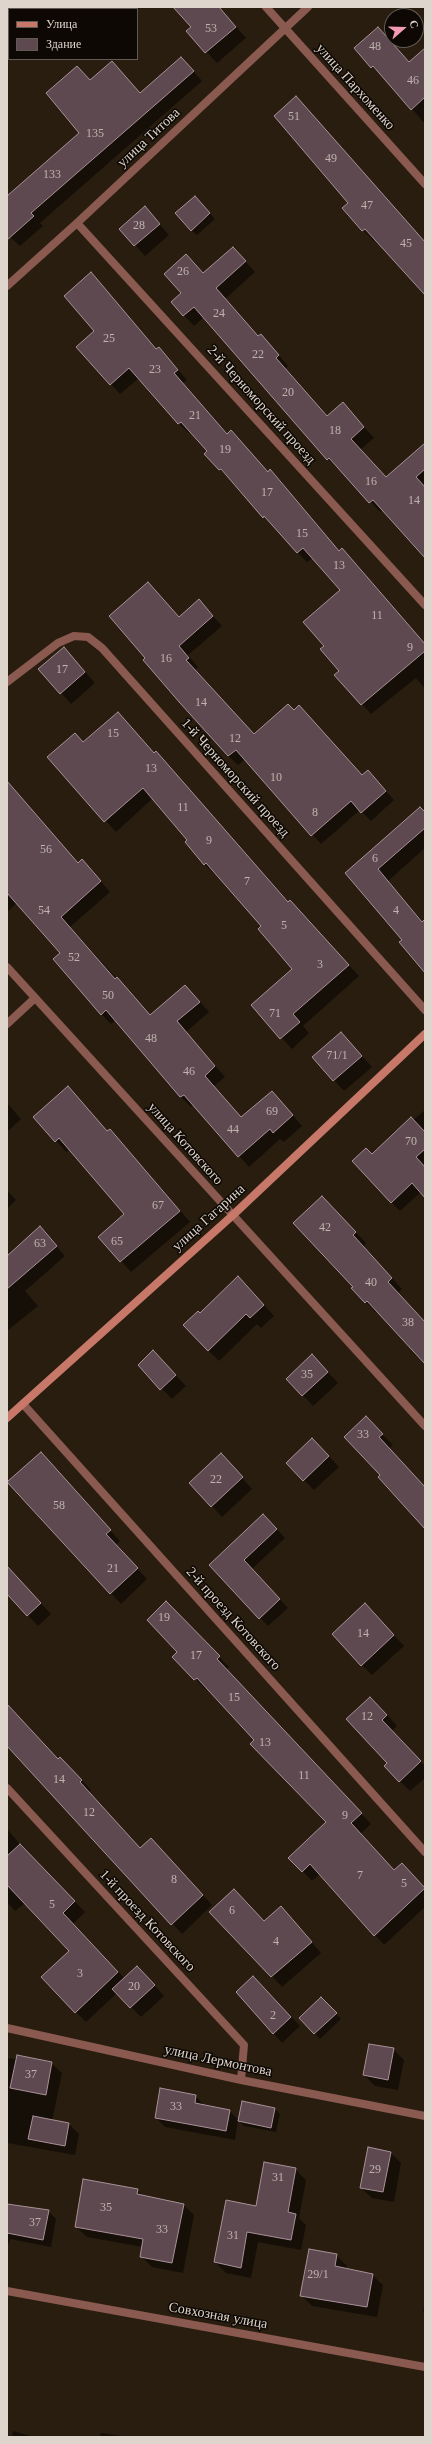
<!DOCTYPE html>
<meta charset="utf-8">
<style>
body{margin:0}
#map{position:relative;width:432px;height:2444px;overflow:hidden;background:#291d0f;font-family:Georgia,serif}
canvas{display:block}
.frame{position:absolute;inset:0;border:8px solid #ded6cd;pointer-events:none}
.legend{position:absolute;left:8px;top:8px;width:130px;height:52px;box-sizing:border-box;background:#0e0804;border:1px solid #615a54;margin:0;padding:5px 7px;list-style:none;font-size:12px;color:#ded6cd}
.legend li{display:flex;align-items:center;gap:8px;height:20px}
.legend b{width:20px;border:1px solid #615a54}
.north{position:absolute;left:384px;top:8px;width:40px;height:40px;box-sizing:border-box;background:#0e0804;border:1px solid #615a54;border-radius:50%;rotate:70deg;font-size:11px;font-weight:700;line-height:16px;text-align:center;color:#ded6cd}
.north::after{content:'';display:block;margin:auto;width:14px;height:18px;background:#f19ab3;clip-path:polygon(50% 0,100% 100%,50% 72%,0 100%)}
</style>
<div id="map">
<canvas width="432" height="2444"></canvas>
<div class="frame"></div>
<ul class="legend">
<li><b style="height:5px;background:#c77869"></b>Улица</li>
<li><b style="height:11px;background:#5e4951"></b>Здание</li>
</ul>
<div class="north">С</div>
</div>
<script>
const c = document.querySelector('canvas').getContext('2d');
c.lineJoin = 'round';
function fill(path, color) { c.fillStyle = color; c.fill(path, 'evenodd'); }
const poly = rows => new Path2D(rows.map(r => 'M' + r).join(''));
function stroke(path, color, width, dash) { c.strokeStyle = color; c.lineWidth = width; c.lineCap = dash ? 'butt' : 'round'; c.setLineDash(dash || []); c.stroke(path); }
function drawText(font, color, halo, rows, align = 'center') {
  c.font = font + ' Georgia,serif'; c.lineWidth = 3; c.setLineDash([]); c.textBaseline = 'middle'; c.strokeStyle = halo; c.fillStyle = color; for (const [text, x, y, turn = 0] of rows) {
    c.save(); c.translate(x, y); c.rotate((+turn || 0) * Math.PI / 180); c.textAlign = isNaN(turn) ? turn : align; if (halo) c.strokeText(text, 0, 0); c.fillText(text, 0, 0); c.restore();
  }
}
fill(poly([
 [7,7,18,7,9,9,7,16],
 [175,7,219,7,246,38,217,63,187,31,192,27],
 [378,28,410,63,425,50,425,124,384,76,372,67],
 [7,31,9,33,7,41],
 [190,67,202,81,40,223,43,226,20,246,10,237,7,233,7,198,81,133,90,81,140,94],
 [296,97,425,242,425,293,375,239,374,241,363,230],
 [200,202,215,219,197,235,191,230],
 [145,208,169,235,145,256,135,245],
 [233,248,255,272,225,299,259,337,270,345,288,366,285,369,328,417,352,414,374,438,361,449,386,478,425,452,425,557,383,509,380,512,339,468,338,469,328,459,204,317,194,326,172,302],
 [91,273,157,350,168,358,187,380,183,383,228,434,268,473,270,471,280,480,340,552,342,550,352,559,425,644,425,689,416,678,371,714,336,675,340,671,326,646,341,590,313,558,307,562,298,553,230,478,220,470,208,451,191,431,189,433,179,424,139,378,120,394,77,347,95,331],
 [148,583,180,618,199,601,222,626,188,655,198,667,195,670,254,735,377,781,394,800,371,821,360,810,321,844,245,759,238,765,228,756,180,703,147,658],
 [64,648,95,683,71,704,40,669],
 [118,713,155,754,166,763,289,902,359,976,303,1026,309,1033,292,1049,252,1005,294,969,262,926,216,873,215,874,204,864,189,840,153,798,116,832,48,757,83,743],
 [7,786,19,795,78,863,92,871,110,892,70,927,151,1016,185,986,195,996,209,1012,186,1032,225,1077,214,1086,242,1118,282,1102,302,1126,284,1142,280,1139,249,1167,194,1105,191,1107,181,1097,116,1020,111,1024,101,1014,61,953,17,903,7,912],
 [425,813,425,848,388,881,425,924,425,970,403,940,346,873],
 [351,1044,372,1067,344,1091,334,1080],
 [7,1103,21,1119,7,1132],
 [425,1110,425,1196,421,1192,400,1211,391,1202,372,1155],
 [35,1117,108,1132,110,1130,190,1222,131,1272,100,1237,126,1214,70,1149,66,1152],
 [7,1190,16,1200,7,1209],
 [333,1208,366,1243,363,1247,402,1289,398,1293,425,1323,425,1364,378,1311,376,1313,352,1288,354,1287],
 [40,1228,65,1256,25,1291,38,1306,7,1331,7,1257],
 [249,1288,274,1316,261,1328,257,1324,219,1361,208,1350,200,1315],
 [163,1362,186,1386,172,1399,139,1365],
 [322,1366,338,1383,313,1406,287,1379],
 [376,1428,393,1445,389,1448,425,1487,425,1529,379,1478,382,1475],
 [323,1450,339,1467,314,1490,304,1480],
 [41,1453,120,1541,116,1545,147,1579,121,1604,111,1593],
 [231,1465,252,1489,222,1517,212,1506],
 [272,1524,285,1538,252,1569,288,1608,268,1626,210,1565],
 [7,1567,51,1614,38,1626,7,1593],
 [166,1603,229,1667,226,1670,371,1824,360,1834,394,1871,411,1874,425,1889,425,1907,384,1945,320,1874,312,1881,290,1858,327,1822,207,1687,205,1689,174,1657,179,1652],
 [375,1615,404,1646,372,1675,362,1665],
 [7,1704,59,1760,70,1768,91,1790,89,1792,140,1849,161,1850,212,1905,182,1934,7,1744],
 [381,1708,397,1726,392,1731,425,1766,425,1778,410,1791,400,1781,389,1763,348,1719],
 [7,1829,30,1856,85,1912,73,1924,125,1979,148,1978,164,1996,141,2017,117,1993,86,2022,76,2012,70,1951,25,1903,15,1911,7,1902],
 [211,1912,264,1922,291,1918,321,1953,282,1987],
 [262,1986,300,2026,282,2043,237,1992],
 [321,1998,341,2019,320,2039,301,2018],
 [393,2049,404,2060,398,2090,375,2086,364,2075],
 [7,2058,51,2063,62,2073,52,2121,69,2124,79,2134,75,2155,7,2143],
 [196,2096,204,2106,229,2111,239,2120,274,2108,280,2114,276,2132,244,2126,238,2120,235,2140,165,2127,156,2118],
 [390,2152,401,2163,394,2202,372,2198,361,2188],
 [295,2169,306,2180,299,2218,306,2225,301,2250,258,2242,251,2278,226,2273,215,2262,257,2207],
 [137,2190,144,2197,183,2204,194,2215,183,2273,152,2267,141,2256,143,2247,87,2237,76,2227],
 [7,2204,48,2211,56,2219,51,2247,10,2239,9,2244,7,2243],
 [336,2255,347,2266,346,2270,372,2275,383,2285,377,2317,312,2306,301,2295],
 [425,2302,425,2312,423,2311],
 [13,2431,34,2437,12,2437],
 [101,2433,128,2437,100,2437]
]), '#0007');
const building = poly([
 [173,7,219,7,236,27,205,53,186,31,191,27,173,7],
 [378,27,409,62,425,48,425,97,411,110,373,66,371,68,354,48,378,27],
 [181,57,194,71,31,213,34,216,7,240,7,196,79,133,46,93,77,66,90,80,112,61,140,93,181,57],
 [296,96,425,242,425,295,365,229,362,231,342,208,348,203,274,116,296,96],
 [195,196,210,213,191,231,175,213,195,196],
 [145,206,160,224,134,246,119,229,145,206],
 [233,247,246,261,216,288,258,336,261,334,279,355,276,358,327,416,343,402,364,427,351,439,386,477,425,443,425,469,416,477,425,487,425,558,373,500,369,503,329,458,327,460,194,307,183,316,171,302,181,293,164,274,186,254,203,273,233,247],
 [91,272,156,349,159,347,178,370,174,373,227,434,231,430,268,472,270,469,339,551,342,548,425,644,425,651,361,705,334,675,339,671,320,649,324,646,303,622,340,590,303,548,297,553,264,516,263,518,221,469,219,470,204,454,207,451,181,422,178,424,129,368,110,385,76,347,94,331,64,296,91,272],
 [148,582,179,617,199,599,213,616,179,646,189,658,186,660,254,734,288,704,294,710,299,705,362,775,368,770,386,791,361,813,351,801,311,836,236,750,228,756,180,703,143,660,145,658,109,616,148,582],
 [64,647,85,672,60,694,38,669,64,647],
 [118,712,154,753,156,751,288,902,290,900,349,965,293,1014,300,1022,280,1039,251,1005,292,969,258,929,261,926,206,863,204,865,185,842,187,840,143,788,104,822,47,757,75,733,83,742,118,712],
 [7,781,78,863,82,859,101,881,61,917,115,979,117,977,150,1015,185,985,200,1002,177,1021,215,1066,205,1076,241,1117,272,1091,293,1115,273,1133,270,1129,238,1157,184,1095,180,1097,106,1010,101,1015,53,959,60,953,7,893,7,781],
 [420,807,425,812,425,828,378,869,422,922,425,919,425,973,399,942,402,940,345,873,420,807],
 [341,1032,362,1056,333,1081,312,1057,341,1032],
 [68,1086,107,1131,110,1129,180,1211,120,1262,98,1237,124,1214,59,1138,55,1142,33,1117,68,1086],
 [411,1117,425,1132,425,1149,416,1157,425,1167,425,1198,412,1183,391,1203,352,1161,366,1148,372,1154,411,1117],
 [322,1196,356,1232,353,1235,392,1278,388,1282,425,1322,425,1364,367,1301,365,1303,351,1288,353,1287,293,1223,322,1196],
 [40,1226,57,1246,7,1289,7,1256,40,1226],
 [238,1276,264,1305,250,1318,246,1314,208,1351,183,1325,198,1311,200,1313,238,1276],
 [153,1350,176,1375,160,1390,138,1365,153,1350],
 [312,1354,328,1372,302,1396,286,1379,312,1354],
 [366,1416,383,1434,379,1437,425,1487,425,1529,378,1477,380,1475,344,1437,366,1416],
 [312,1438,329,1456,303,1481,286,1463,312,1438],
 [41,1452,111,1530,106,1534,138,1568,110,1594,7,1482,41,1452],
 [221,1453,243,1477,211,1507,189,1483,221,1453],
 [263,1514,277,1529,244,1560,280,1599,259,1619,209,1565,263,1514],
 [7,1566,41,1603,27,1616,7,1594,7,1566],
 [166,1601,220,1656,217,1659,362,1813,351,1823,394,1870,402,1863,425,1888,374,1936,310,1864,302,1872,288,1858,326,1822,250,1744,254,1740,197,1678,194,1680,172,1657,177,1652,147,1620,166,1601],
 [365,1603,394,1635,361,1666,332,1634,365,1603],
 [370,1697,387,1715,382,1720,421,1761,399,1782,384,1766,387,1763,346,1719,370,1697],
 [7,1704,58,1759,60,1757,82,1780,80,1782,140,1848,151,1838,203,1895,171,1925,7,1746,7,1704],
 [20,1844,75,1901,63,1913,118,1972,75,2013,41,1977,69,1951,7,1885,7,1856,20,1844],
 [234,1889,264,1921,281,1906,312,1942,271,1977,209,1912,234,1889],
 [137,1966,155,1985,130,2008,112,1989,137,1966],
 [253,1976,291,2017,273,2034,236,1992,253,1976],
 [321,1997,337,2013,314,2034,299,2018,321,1997],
 [369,2044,394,2048,388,2080,363,2075,369,2044],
 [17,2055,52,2062,46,2095,10,2088,17,2055],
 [160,2088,196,2095,195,2103,230,2110,226,2131,155,2118,160,2088],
 [242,2101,275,2108,271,2128,238,2121,242,2101],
 [33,2116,69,2123,65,2146,28,2139,33,2116],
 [368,2147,391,2152,383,2192,360,2188,368,2147],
 [264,2162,296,2168,288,2212,296,2214,291,2240,247,2232,241,2268,214,2262,226,2200,256,2206,264,2162],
 [83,2179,138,2189,137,2194,184,2204,172,2263,140,2257,143,2239,75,2227,83,2179],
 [7,2204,49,2210,43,2240,7,2233,7,2204],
 [309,2249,337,2254,335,2266,373,2274,367,2307,300,2296,309,2249]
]);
fill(building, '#5e4951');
stroke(building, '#a89199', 1);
stroke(poly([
 [266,7,425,184],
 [77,223,425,605],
 [7,286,77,223,308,7],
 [7,682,58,643,74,636,88,637,102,648,425,1010],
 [7,967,425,1426],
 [7,1024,35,998],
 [23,1404,425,1852],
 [7,1788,244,2045,241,2080],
 [7,2028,241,2080,425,2116],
 [7,2291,425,2367]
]), '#8a594f', 8);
stroke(poly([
 [7,1418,233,1215,425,1034]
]), '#c77869', 8);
drawText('12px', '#beb3ae', null, [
 ["53",211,29],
 ["48",375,47],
 ["46",413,81],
 ["51",294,117],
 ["135",95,134],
 ["49",331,159],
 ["133",52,175],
 ["47",367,206],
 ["28",139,226],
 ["45",406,244],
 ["26",183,272],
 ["24",219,314],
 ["25",109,339],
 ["22",258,355],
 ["23",155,370],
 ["20",288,393],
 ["21",195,416],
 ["18",335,431],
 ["19",225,450],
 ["16",371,482],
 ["17",267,493],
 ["14",414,501],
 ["15",302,534],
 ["13",339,566],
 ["11",377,616],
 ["9",410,648],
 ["16",166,659],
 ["17",62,670],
 ["14",201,703],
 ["15",113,734],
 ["12",235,739],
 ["13",151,769],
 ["10",276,778],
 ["11",183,808],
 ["8",315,813],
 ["9",209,841],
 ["56",46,850],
 ["6",375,859],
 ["7",247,882],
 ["54",44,911],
 ["4",396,911],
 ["5",284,926],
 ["52",74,958],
 ["3",320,965],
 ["50",108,996],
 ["71",275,1014],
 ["48",151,1039],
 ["71/1",337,1056],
 ["46",189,1072],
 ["69",272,1112],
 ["44",233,1130],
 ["70",411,1142],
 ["67",158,1206],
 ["42",325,1228],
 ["65",117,1242],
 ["63",40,1244],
 ["40",371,1283],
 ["38",408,1323],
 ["35",307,1375],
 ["33",363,1435],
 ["22",216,1480],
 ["58",59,1506],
 ["21",113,1569],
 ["19",164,1618],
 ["14",363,1634],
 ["17",196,1656],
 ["15",234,1698],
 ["12",367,1717],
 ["13",265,1743],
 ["11",304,1776],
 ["14",59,1780],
 ["12",89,1813],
 ["9",345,1816],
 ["7",360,1876],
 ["8",174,1880],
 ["5",404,1884],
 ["5",52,1905],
 ["6",232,1911],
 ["4",276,1942],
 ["3",80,1974],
 ["20",134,1987],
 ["2",273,2016],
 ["37",31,2075],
 ["33",176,2107],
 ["29",375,2170],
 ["31",278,2178],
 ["35",106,2208],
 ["37",35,2223],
 ["33",162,2230],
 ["31",233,2236],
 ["29/1",318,2275]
]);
drawText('14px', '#ded6cd', '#0e0804', [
 ["улица Пархоменко",355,87,48],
 ["улица Титова",149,138,-43],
 ["2-й Черноморский проезд",261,405,48],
 ["1-й Черноморский проезд",235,778,48],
 ["улица Котовского",185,1144,48],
 ["улица Гагарина",209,1218,-42],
 ["2-й проезд Котовского",233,1619,48],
 ["1-й проезд Котовского",147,1921,47],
 ["улица Лермонтова",218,2061,12],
 ["Совхозная улица",218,2316,10]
]);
</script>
